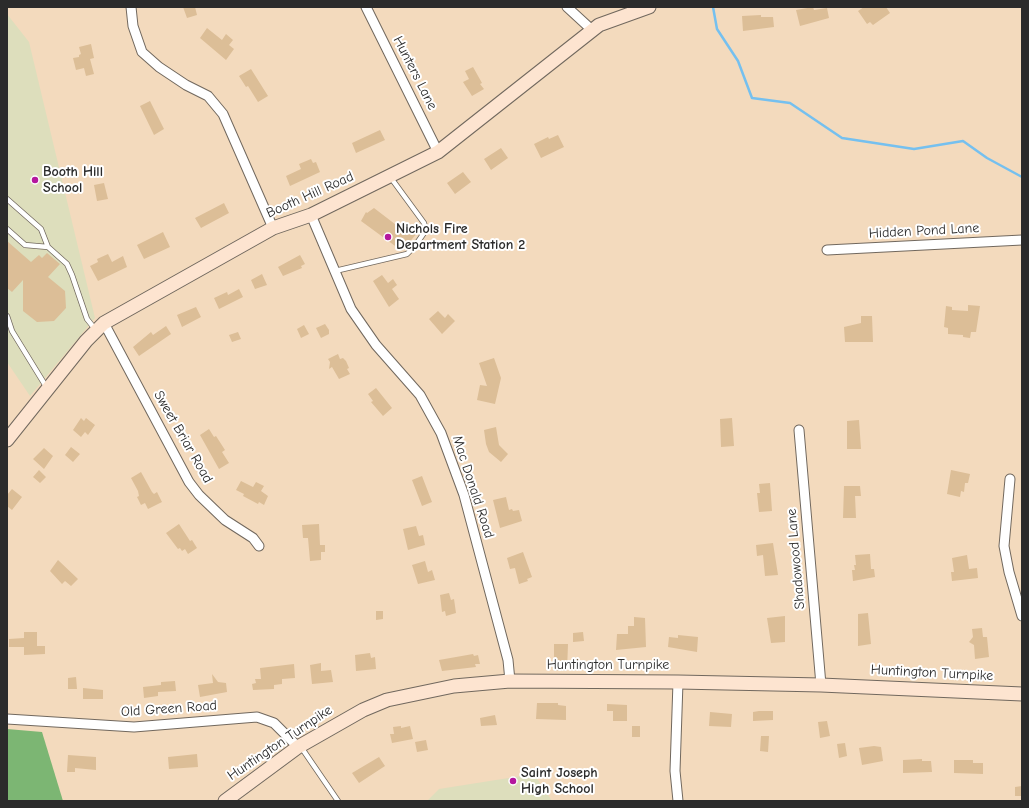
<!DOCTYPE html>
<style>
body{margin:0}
#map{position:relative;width:1029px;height:808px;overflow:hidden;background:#f3dabd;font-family:"Comic Neue",sans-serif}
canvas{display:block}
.frame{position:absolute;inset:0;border:8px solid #2b2b2b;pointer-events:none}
</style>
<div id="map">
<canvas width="1029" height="808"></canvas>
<div class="frame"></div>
</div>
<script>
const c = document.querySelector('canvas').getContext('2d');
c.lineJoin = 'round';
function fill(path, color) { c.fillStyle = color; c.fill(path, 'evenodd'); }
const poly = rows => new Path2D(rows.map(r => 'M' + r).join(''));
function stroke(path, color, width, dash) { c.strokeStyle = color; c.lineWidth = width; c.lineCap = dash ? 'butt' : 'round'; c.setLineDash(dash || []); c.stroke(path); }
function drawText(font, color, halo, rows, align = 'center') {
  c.font = font + ' "Comic Neue",sans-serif'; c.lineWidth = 4; c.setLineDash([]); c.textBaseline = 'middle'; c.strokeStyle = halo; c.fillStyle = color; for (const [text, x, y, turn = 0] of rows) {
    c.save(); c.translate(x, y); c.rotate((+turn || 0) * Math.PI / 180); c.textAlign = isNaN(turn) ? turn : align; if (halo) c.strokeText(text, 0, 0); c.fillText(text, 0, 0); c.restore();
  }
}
fill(poly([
 [7,14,29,42,95,318,30,396,7,362],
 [534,774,552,801,427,801,439,789]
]), '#dddebc');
fill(poly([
 [7,729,42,732,63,801,7,801]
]), '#7cb673');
stroke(poly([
 [713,7,717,29,738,61,752,98,790,103,842,138,914,149,963,141,987,158,1022,177]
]), '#75c0ef', 2.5);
fill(poly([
 [183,7,195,7,197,15,187,18],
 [813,7,814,10,827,8,829,18,800,26,796,10],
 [864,7,886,7,890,13,873,25,870,22,867,24,858,11],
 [761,15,761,17,773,17,774,27,743,31,742,16],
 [207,28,222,40,226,34,233,40,229,45,234,49,226,60,200,38],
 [91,44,94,58,90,59,94,74,86,76,84,68,76,70,73,58,79,57,79,55,81,54,79,47],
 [473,67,482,83,480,84,484,89,472,96,463,82,469,79,465,71],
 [251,69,268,96,258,102,248,86,246,87,239,76],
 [150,101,164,129,154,135,140,106],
 [380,130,385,140,356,153,352,143],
 [558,135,564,147,541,158,534,144,548,137,549,139],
 [501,148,508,158,491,170,484,159],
 [311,159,313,163,316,162,320,172,290,186,286,176,301,169,299,164],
 [463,172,471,182,455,194,447,183],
 [104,183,108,199,97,201,94,185],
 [224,203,229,213,201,228,195,218],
 [374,208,404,231,409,225,418,232,402,251,361,221,366,212,367,213],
 [163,232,170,247,144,259,137,245],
 [7,241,31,262,39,255,42,258,47,253,60,264,48,277,65,291,66,308,54,321,37,322,23,311,23,280,12,292,7,288],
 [108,254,112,262,123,256,127,267,98,281,90,266,98,262,97,259],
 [300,255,305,264,301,266,302,268,283,276,278,267],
 [262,274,267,285,255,289,251,280],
 [382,275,388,283,393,279,397,285,392,289,399,299,389,307,373,281],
 [239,289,243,297,219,309,214,298,227,292,228,295],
 [968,305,980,306,976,332,971,332,970,338,963,337,963,335,948,334,948,328,944,327,946,306,952,307,952,310,968,311],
 [196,307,201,317,182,327,177,315],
 [438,311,445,318,448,314,455,321,442,334,429,319],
 [861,316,872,316,873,342,845,342,844,327,861,323],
 [325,324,329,330,329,334,321,338,316,328],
 [304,325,309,334,301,338,297,329],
 [166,326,171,334,139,356,133,347,151,332,153,335],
 [238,332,241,339,232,342,229,335],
 [338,354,340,359,343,358,346,361,349,368,347,369,350,374,339,379,332,367,329,369,330,362,328,359],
 [494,358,501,378,495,404,477,400,480,385,487,386,479,363],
 [376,388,392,408,383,416,371,402,373,401,368,394],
 [81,418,84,421,86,418,95,425,88,435,85,432,81,437,73,430],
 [732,418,734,446,721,447,720,419],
 [859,420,861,449,847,449,847,421],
 [496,427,499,445,508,454,501,462,489,452,486,444,484,430],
 [209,429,214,437,216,436,225,450,222,452,229,463,219,469,200,435],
 [71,447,80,454,73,462,65,455],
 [44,448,53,456,44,469,33,459],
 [39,470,46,477,40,483,33,477],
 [951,470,970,474,968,483,965,483,964,492,961,491,960,497,947,494],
 [141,472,152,492,154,494,157,492,162,502,148,509,145,503,141,505,137,497,139,496,138,491,131,478],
 [422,476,432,502,422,506,412,480],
 [241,481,253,487,256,482,264,486,261,491,268,496,264,505,259,502,258,504,243,496,244,494,236,490],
 [770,483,772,511,759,512,757,493,760,493,759,484],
 [844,486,860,486,861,496,855,496,856,518,843,518],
 [12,489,22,497,12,510,7,506,7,495],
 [506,497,509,510,512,509,513,511,519,510,522,521,500,528,493,500],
 [179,524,190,541,192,540,197,548,188,554,185,549,182,551,180,548,178,549,166,533],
 [319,524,320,545,325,545,325,552,321,552,321,560,310,561,308,538,303,538,302,525],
 [416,526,419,536,423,535,425,545,408,550,403,529],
 [773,543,778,575,765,576,763,555,757,556,756,545],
 [523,552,532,577,527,579,528,581,519,584,515,568,510,569,507,558],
 [870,554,871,569,874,569,875,577,853,581,852,570,855,570,854,565,856,565,855,555],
 [967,555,969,569,977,568,978,578,952,581,951,572,954,572,952,558],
 [58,560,78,579,71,586,65,581,62,584,50,571],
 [425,561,428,572,432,570,435,580,418,584,412,565],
 [449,593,451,600,454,599,456,613,446,616,445,611,442,612,440,595],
 [376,611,383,611,383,619,376,620],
 [868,613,871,644,858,646,858,614],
 [785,616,785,642,771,643,767,618],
 [634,617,645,618,646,647,616,650,617,634,628,634,628,626,634,626],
 [982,628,983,637,987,637,989,657,975,659,974,645,969,642,973,637,972,629],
 [24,632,37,632,37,646,45,646,45,654,24,655,24,647,9,647,9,639,24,638],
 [583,632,584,641,573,642,573,633],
 [678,635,698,637,697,652,668,647,669,637,678,638],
 [554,644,568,644,567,671,554,671],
 [370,653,371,658,375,657,376,669,356,671,355,655],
 [473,654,474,656,478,655,480,664,475,664,476,667,442,671,439,660],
 [321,663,321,671,331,670,333,682,312,684,310,665],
 [294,664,295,678,282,679,282,684,274,685,274,689,253,690,252,684,256,683,255,679,261,679,260,668],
 [212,674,218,682,226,683,227,692,200,697,198,685,213,683],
 [76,677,77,689,68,689,68,678],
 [175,681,176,691,158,692,158,696,144,698,143,687,161,685,161,682],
 [83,688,103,690,103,699,83,699],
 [537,703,558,703,558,705,566,706,566,720,536,719],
 [607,704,627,705,627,721,613,721,613,711,607,711],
 [759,711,773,711,773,720,753,721,753,712],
 [710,712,732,714,731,727,709,726],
 [495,715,497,725,481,726,480,718],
 [827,721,830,736,820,738,818,722],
 [401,726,401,728,410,726,413,739,392,743,390,734,394,734,393,727],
 [632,726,640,726,640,737,632,737],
 [761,736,769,736,768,752,760,751],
 [426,740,428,750,417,752,415,742],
 [845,743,847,756,839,758,837,744],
 [874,746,881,747,883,761,862,765,859,748],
 [197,754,198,767,169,769,168,757],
 [68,755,96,757,96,770,75,768,75,772,67,772],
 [379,757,385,766,359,783,352,773],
 [922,759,922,761,931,761,932,772,903,773,903,760],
 [954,760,973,760,973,763,983,763,983,774,954,773],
 [1022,786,1022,796,1015,796,1015,787]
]), '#dcbe97');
const lane = poly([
 [7,199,41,229,48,247,67,264,72,275,87,319,95,329],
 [7,229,25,245,48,247],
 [335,271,407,254,415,246,426,230,424,223,391,178],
 [7,316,12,331,47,388],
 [301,747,338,801]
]);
const street = poly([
 [131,7,133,26,142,52,159,67,186,85,208,96,223,114,273,228],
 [366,7,438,152],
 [567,7,592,30],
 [311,215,351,309,376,345,420,395,441,433,464,495,508,660,510,681],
 [827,250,1022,240],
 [104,323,189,482,199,495,225,520,253,538,259,546],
 [799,430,821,685],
 [1010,479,1004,546,1009,572,1022,616],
 [678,682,675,771,678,801],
 [7,719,134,727,257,717,274,723,298,747]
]);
const secondary = poly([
 [7,440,86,341,104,323,273,228,311,215,438,152,599,25,649,7],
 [225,801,298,747,363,710,387,700,454,686,510,681,678,682,821,685,1022,694]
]);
stroke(lane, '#71685e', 6);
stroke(street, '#71685e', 11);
stroke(secondary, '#71685e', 15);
stroke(lane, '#fff', 4.5);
stroke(street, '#fff', 9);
stroke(secondary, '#fde4d0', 13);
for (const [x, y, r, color] of [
 [35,180,4,"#b5179e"],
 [388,237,4,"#b5179e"],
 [513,781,4,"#b5179e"]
]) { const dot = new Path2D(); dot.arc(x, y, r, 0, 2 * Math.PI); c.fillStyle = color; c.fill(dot); stroke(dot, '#fff', 1.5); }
drawText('14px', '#2b2b2b', '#fff', [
 ["Hunters Lane",415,73,63],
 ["Booth Hill Road",310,195,-24],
 ["Hidden Pond Lane",924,231,-3],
 ["Sweet Briar Road",183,437,60],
 ["Mac Donald Road",473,487,72],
 ["Shadowood Lane",796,559,-95],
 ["Huntington Turnpike",608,665],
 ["Huntington Turnpike",932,673,3],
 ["Old Green Road",169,709,-4],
 ["Huntington Turnpike",280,743,-34]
]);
drawText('bold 14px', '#2b2b2b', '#fff', [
 ["Booth Hill",43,172],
 ["School",43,188],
 ["Nichols Fire",396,229],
 ["Department Station 2",396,245],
 ["Saint Joseph",521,773],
 ["High School",521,789]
], 'left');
</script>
